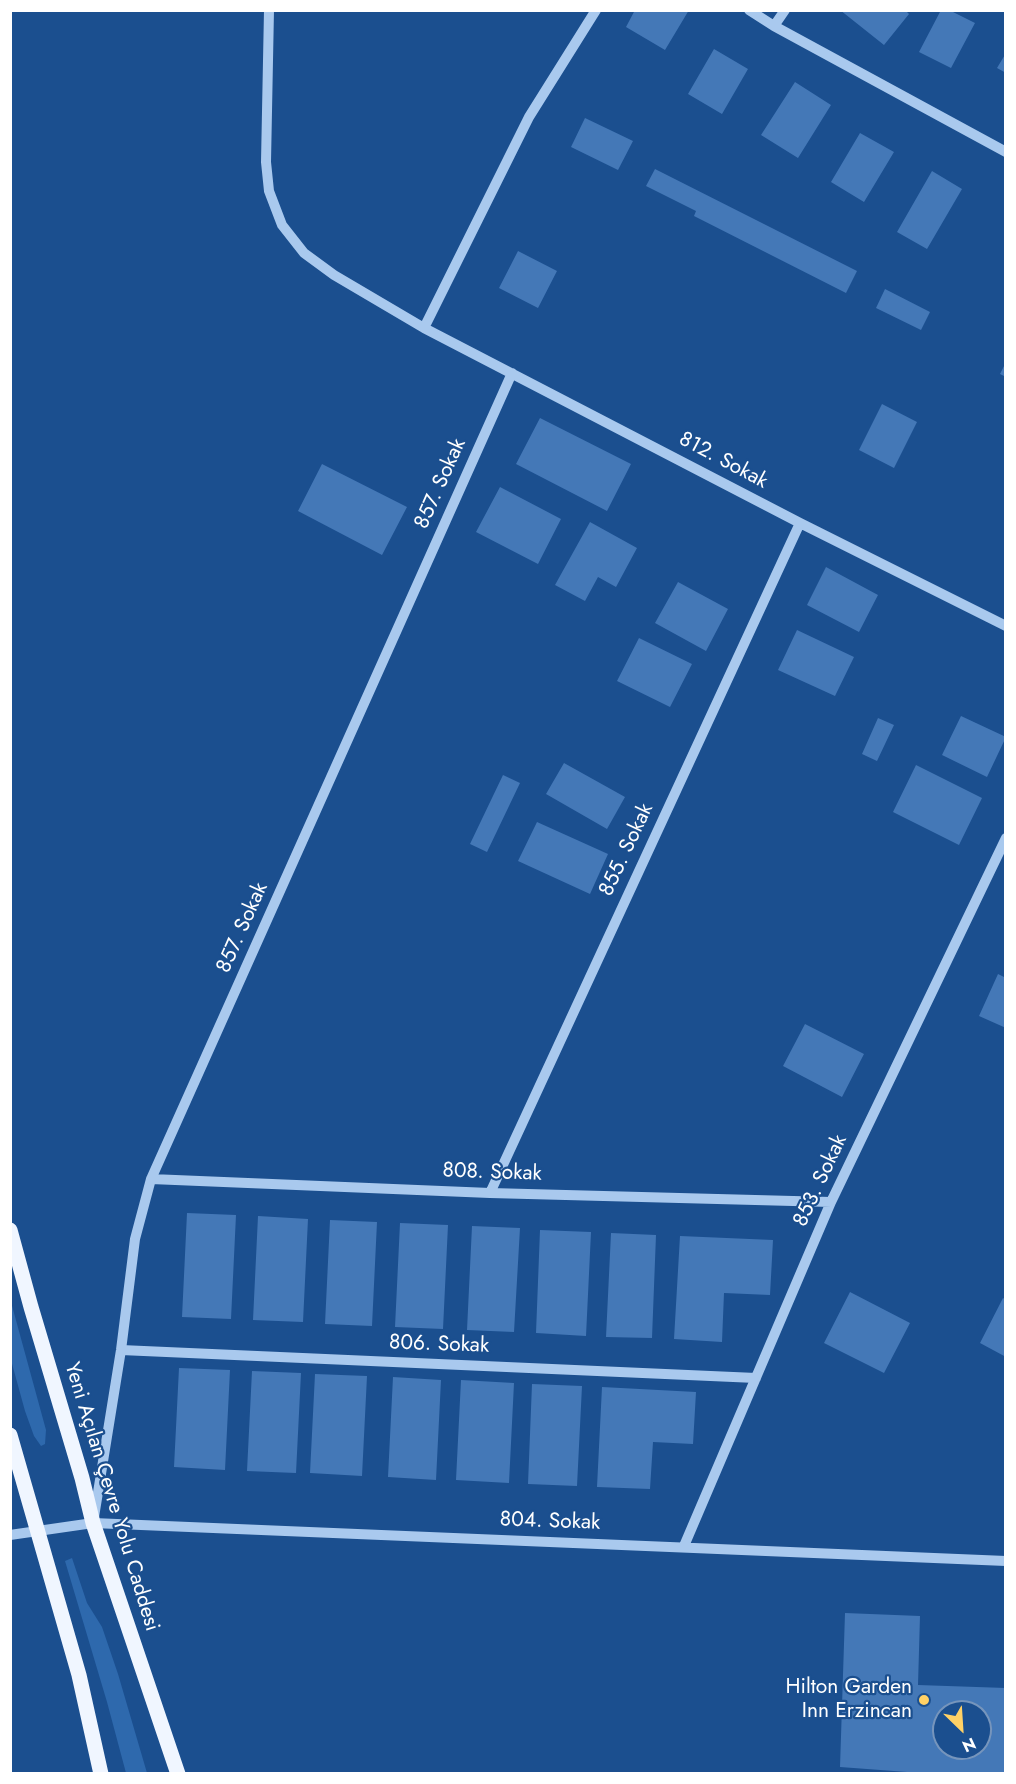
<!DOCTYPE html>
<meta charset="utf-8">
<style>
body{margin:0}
#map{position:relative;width:1016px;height:1784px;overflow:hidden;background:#1b4f8f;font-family:Jost,sans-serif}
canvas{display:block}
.frame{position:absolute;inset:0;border:12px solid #fff;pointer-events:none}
.north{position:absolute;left:932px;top:1700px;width:60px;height:60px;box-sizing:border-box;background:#1b4f8f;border:2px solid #7695bc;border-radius:50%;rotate:155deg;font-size:16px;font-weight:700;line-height:24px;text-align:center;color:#fff}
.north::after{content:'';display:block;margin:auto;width:21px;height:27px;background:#ffd166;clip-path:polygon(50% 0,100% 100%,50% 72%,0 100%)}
</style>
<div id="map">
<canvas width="1016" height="1784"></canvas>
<div class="frame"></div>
<div class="north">N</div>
</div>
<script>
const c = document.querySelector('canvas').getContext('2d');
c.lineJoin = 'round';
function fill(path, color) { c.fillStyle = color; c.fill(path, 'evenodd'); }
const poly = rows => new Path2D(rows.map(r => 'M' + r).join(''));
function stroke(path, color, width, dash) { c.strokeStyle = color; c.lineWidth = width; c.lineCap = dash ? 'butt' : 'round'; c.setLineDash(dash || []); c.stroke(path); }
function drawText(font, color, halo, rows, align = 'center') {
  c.font = font + ' Jost,sans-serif'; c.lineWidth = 4.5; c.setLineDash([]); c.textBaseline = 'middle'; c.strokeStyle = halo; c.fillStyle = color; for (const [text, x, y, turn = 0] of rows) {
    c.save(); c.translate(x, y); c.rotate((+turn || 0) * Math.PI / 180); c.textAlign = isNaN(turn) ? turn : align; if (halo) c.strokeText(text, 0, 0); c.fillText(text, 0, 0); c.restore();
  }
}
fill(poly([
 [11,1302,46,1430,45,1444,41,1446,34,1436,25,1411,11,1360],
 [72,1558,87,1603,102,1627,118,1674,147,1773,126,1773,107,1702,65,1561]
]), '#2e69ad');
fill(poly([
 [635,10,689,10,665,50,626,27],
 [840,10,905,10,909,14,884,45],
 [941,10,949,10,975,23,951,68,919,52],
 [714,49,748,69,722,114,688,94],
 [1006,53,1006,73,997,68],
 [795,82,831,105,798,158,761,135],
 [585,118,633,141,618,170,571,147],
 [860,133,894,152,864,202,831,182],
 [655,169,857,271,846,293,694,216,696,211,646,186],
 [932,171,962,189,927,249,897,232],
 [518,251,557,271,538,308,499,288],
 [885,289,930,312,921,330,876,308],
 [1006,362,1006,377,1000,374],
 [882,404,917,422,894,468,859,450],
 [540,418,631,464,607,511,516,464],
 [322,464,407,507,382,555,298,511],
 [500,487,561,519,538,564,476,532],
 [590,522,637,548,616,587,598,577,585,601,555,585],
 [826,567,878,595,859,632,807,605],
 [678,582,728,609,706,651,655,623],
 [797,630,854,657,835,696,778,670],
 [639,638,692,664,670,707,617,681],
 [961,716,1006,737,987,777,942,755],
 [878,718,894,725,877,761,862,754],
 [564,763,625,797,607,829,546,794],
 [916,765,982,798,959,845,893,812],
 [503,775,520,783,487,852,470,844],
 [537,822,608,854,590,894,518,861],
 [998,974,1006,978,1006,1028,979,1016],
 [805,1024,864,1054,842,1097,783,1066],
 [187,1213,236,1215,231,1319,182,1317],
 [258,1216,308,1219,303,1322,253,1320],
 [330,1220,377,1222,372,1326,325,1324],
 [400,1223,448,1225,443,1329,395,1327],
 [472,1226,520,1228,514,1332,467,1330],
 [540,1230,591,1232,586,1336,536,1333],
 [611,1233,656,1235,652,1338,606,1337],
 [680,1236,773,1240,770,1295,724,1293,722,1342,674,1339],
 [850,1292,910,1323,884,1373,824,1343],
 [1003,1298,1006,1300,1006,1357,980,1343],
 [179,1368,230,1370,225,1470,174,1467],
 [252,1371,301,1373,296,1473,247,1471],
 [315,1374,367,1376,362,1476,310,1473],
 [393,1377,441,1380,436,1480,388,1477],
 [461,1380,514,1383,509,1483,456,1480],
 [532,1384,582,1386,577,1486,528,1484],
 [602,1387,696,1392,693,1444,653,1442,650,1489,597,1487],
 [845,1613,920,1616,918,1685,1006,1688,1006,1774,934,1774,840,1767],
 [944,1712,980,1712,980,1748,944,1748]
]), '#4478b7');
stroke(poly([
 [269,10,266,162,269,191,282,225,304,253,334,275,424,328,800,523,1006,626],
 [749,10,774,26,1006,152],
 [774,26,785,10],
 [424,328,529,117,596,10],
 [151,1179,490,1193,831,1202],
 [490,1193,800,523],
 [121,1350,756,1378],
 [94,1517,121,1350,135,1239,151,1179,512,373],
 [10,1535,93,1523,1006,1561],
 [684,1546,831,1202,1006,838]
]), '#a9c9ee', 10);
stroke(poly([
 [10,1230,31,1307,82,1478,93,1523,178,1774],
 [10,1435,79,1675,101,1774]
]), '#f0f6ff', 15);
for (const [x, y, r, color] of [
 [924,1700,6,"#ffd166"]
]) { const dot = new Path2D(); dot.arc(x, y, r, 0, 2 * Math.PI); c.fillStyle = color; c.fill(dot); stroke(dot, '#1b4f8f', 2); }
drawText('21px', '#fff', '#1b4f8f', [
 ["812. Sokak",723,461,28],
 ["857. Sokak",441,484,-66],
 ["855. Sokak",627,850,-65],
 ["857. Sokak",243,928,-66],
 ["808. Sokak",492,1173,2],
 ["853. Sokak",821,1181,-65],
 ["806. Sokak",439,1345,2],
 ["Yeni Açılan Çevre Yolu Caddesi",111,1497,73],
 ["804. Sokak",550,1522,2]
]);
drawText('21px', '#fff', '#1b4f8f', [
 ["Hilton Garden",912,1688],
 ["Inn Erzincan",912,1712]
], 'right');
</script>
